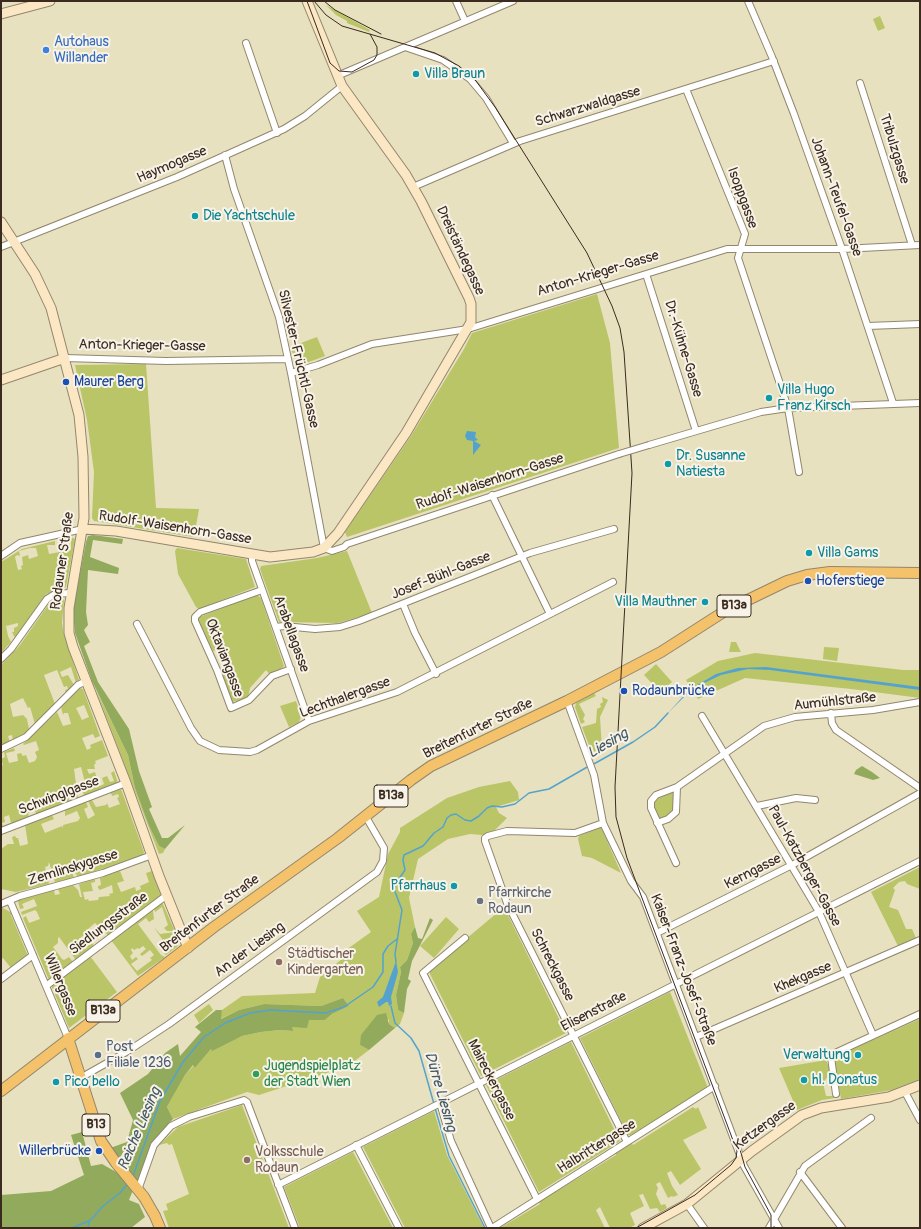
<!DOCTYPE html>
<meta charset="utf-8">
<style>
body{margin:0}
#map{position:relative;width:921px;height:1229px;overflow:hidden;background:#e8e1bf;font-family:Pangolin,sans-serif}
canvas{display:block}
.frame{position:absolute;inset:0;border:2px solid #3b2a1e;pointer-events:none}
</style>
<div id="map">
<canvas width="921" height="1229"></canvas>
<div class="frame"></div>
</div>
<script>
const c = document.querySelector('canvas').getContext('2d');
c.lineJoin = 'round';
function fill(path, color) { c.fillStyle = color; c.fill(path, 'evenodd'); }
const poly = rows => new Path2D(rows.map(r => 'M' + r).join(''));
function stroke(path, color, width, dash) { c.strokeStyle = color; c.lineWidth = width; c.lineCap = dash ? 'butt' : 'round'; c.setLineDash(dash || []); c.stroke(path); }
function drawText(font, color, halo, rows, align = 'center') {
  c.font = font + ' Pangolin,sans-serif'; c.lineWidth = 4; c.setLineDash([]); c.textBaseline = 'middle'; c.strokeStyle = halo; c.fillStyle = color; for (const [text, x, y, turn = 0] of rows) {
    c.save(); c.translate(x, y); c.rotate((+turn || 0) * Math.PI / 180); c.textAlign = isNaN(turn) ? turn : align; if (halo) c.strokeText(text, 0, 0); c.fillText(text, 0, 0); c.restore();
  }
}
fill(poly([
 [326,5,370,30,369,32,347,23,347,21,336,15],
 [880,16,885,28,878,31,873,19],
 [597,294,610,343,619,448,347,537,345,532,411,436,464,349,472,333],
 [317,337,325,356,309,362,297,363,290,347],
 [146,364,156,508,199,509,194,537,94,521,92,518,94,472,87,420,75,365],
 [71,537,75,539,66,587,46,594,15,638,12,632,14,632,14,628,18,626,18,623,6,626,8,636,11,642,1,653,1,562,22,549,55,541,55,545,47,545,49,554,71,550],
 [30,548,36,548,38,556,29,559,28,555,22,557,23,565,21,566,22,569,18,570,15,557,17,555,20,556,19,551],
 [177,548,246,559,255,587,199,609,196,607,178,574,175,551],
 [347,551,372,613,338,623,279,622,260,569,261,566,317,558],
 [257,595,261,598,284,666,280,670,270,675,266,670,250,688,248,698,232,702,220,669,225,667,218,650,213,651,198,620,199,617],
 [61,597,64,600,62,623,64,635,79,680,76,683,71,667,60,672,62,677,68,675,74,685,66,693,65,690,68,689,67,686,64,687,57,670,44,675,55,704,35,724,30,707,28,708,23,698,10,704,13,717,23,715,27,719,29,729,19,739,13,741,12,735,8,736,10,742,2,745,1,665,20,645,51,601],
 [731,642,736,642,741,652,729,652],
 [824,647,839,648,837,661,823,659],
 [755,653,903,670,920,670,920,698,851,689,745,678,698,699,686,680,718,661],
 [656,664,672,682,660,692,644,675],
 [80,688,83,689,100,736,95,738,93,734,82,738,87,750,91,748,90,745,102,740,108,756,95,761,96,763,94,765,95,769,87,769,89,774,95,772,97,779,91,781,93,784,98,781,100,786,104,784,102,778,107,776,110,782,114,781,111,773,114,771,118,783,84,796,83,792,87,790,81,767,74,769,78,798,72,801,71,797,76,794,74,786,65,788,70,802,36,814,35,810,28,813,29,817,11,823,9,815,4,817,5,822,2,823,3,826,1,827,1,766,3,765,1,759,5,757,4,752,14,748,15,751,6,753,9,763,18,761,17,754,21,753,23,756,26,755,29,763,35,761,37,757,35,752,39,750,36,741,24,745,23,744,57,712,63,726,71,724,68,713,64,713,63,715,61,707],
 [84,705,89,717,82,720,76,708],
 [96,690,128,755,135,788,149,826,159,846,165,849,163,853,159,854],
 [594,693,596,696,579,704,585,715,583,719,585,722,581,724,575,707,576,703],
 [602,697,608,700,600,717,602,749,592,753,582,727,596,723,597,709,601,707,600,704,603,702],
 [296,701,301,716,299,722,289,727,280,706],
 [510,781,518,792,519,800,496,807,499,813,507,818,494,831,482,835,470,834,448,839,418,859,409,898,415,927,411,934,413,943,407,960,400,967,401,972,396,995,398,1010,404,1013,400,1024,395,1028,389,1024,389,1019,360,1045,369,1050,348,1066,259,1095,247,1092,173,1119,167,1107,168,1105,185,1075,194,1065,195,1068,211,1049,242,1036,261,1032,280,1030,292,1031,291,1027,309,1020,325,1020,332,1014,349,1006,343,998,321,1006,264,1004,239,1010,220,1019,222,1010,242,996,315,993,320,977,349,953,346,950,371,932,357,911,379,897,388,854,400,832,400,828,447,798,479,787],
 [121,789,144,852,143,855,78,877,74,871,72,872,74,878,55,882,49,862,48,866,45,867,49,884,16,892,1,889,1,849,8,844,14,844,12,837,15,836,14,833,16,838,18,838,20,846,28,844,25,825,52,815,54,819,41,824,45,833,62,826,63,828,63,825,78,821,80,818,77,811,65,816,65,810,86,802,88,807,84,809,88,819,95,815,88,801,92,800,96,807,106,805,107,803,109,808,120,804,117,798,119,797,118,794,112,796,111,793],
 [672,792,674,795,675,808,671,815,660,819,657,818,653,809,655,800],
 [599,826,601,827,621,873,592,858,582,856,578,839,579,836,597,829],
 [920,867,920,889,907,884,905,881,899,882,893,888,895,890,889,907,898,910,906,929,912,929,916,938,898,946,871,892],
 [120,871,124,881,117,883,121,892,135,887,136,891,141,889,140,886,149,882,146,873,152,871,161,896,108,936,101,926,99,927,95,923,88,929,93,936,88,937,85,934,79,939,86,947,92,943,94,946,76,960,59,937,58,938,58,943,53,947,62,959,64,960,69,957,73,962,49,980,23,918,26,916,29,923,40,919,37,912,35,910,22,915,21,912,37,906,34,899,22,904,24,908,20,909,18,901,22,898,54,890,55,895,60,894,58,889,73,885,78,890,80,897,82,897,79,884,95,879,95,882,91,883,93,891,83,892,85,900,88,899,89,901,98,900,99,897,110,896,109,894,113,893,112,885,100,890,98,888,98,886,101,885,100,878],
 [162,902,174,929,172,931,167,931,164,928,168,925,162,907,155,912,154,908],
 [1,907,12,913,11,915,28,956,11,968,3,958,1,960],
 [504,907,566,1033,481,1076,430,974,430,971,467,941,466,939],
 [151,910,153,911,154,919,149,922,146,918,138,924,161,955,165,957,138,976,111,940],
 [143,946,146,949,140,954,142,956,150,950,154,955,150,958,152,960,137,971,131,964,138,959,136,957,132,960,130,956,133,953,131,950,132,948,134,950,138,948,139,949],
 [446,917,459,929,434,958,420,946],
 [154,927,160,934,175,932,178,946,166,955,164,953,168,950,166,945],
 [90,956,117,992,69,1028,51,985],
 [670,992,708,1088,631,1135,628,1135,580,1038],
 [209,1004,213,1010,199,1023,194,1015],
 [920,1019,920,1079,892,1090,841,1099,834,1060,837,1056],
 [571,1042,620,1141,539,1192,486,1085],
 [826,1060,831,1072,823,1083,826,1096,835,1096,835,1098,822,1100,797,1110,779,1068],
 [242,1105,289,1228,169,1228,163,1211,168,1210,166,1204,189,1194,172,1144,169,1145,167,1143,159,1145,178,1127],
 [693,1107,696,1109,698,1107,707,1128,683,1140,701,1169,680,1185,671,1171,667,1173,672,1186,678,1195,673,1197,672,1196,668,1198,660,1182,656,1184,658,1188,656,1194,661,1205,665,1204,667,1208,660,1212,657,1208,650,1209,643,1194,639,1195,644,1206,630,1213,635,1225,629,1228,610,1228,600,1207,596,1210,605,1228,500,1228,540,1204,538,1200,556,1189,557,1191,616,1155,615,1152,631,1142,633,1145],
 [434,1111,447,1155,484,1228,405,1228,363,1147],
 [353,1152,393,1228,300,1228,284,1187]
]), '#b9c567');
fill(poly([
 [93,535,123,539,122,544,93,540,90,557,119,568,118,574,88,570,86,612,88,625,84,630,90,642,84,646,98,682,129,729,139,771,152,807,149,809,162,838,168,838,185,825,165,849,159,846,149,826,135,788,128,755,92,681,75,633,73,610,86,542,88,536],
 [862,766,872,772,880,778,873,780,854,774,856,770],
 [430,918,433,920,412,961,408,979,411,981,407,989,404,1013,398,1010,396,995,401,972,400,967,407,960,413,943,411,934,415,927,418,938,422,939],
 [343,998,349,1006,332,1014,325,1020,309,1020,307,1028,292,1027,293,1031,280,1030,261,1032,242,1036,212,1051,211,1049,195,1068,193,1065,185,1075,168,1105,167,1107,173,1119,151,1143,138,1182,121,1162,128,1152,124,1151,119,1159,110,1148,127,1142,133,1120,120,1093,148,1074,165,1053,178,1044,180,1056,201,1032,195,1027,216,1010,222,1010,221,1019,239,1010,264,1004,321,1006],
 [386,1013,389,1024,395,1028,369,1050,360,1045,361,1035,377,1015],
 [82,1132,91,1166,102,1164,118,1173,133,1190,129,1200,139,1204,145,1217,131,1228,1,1228,1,1195,51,1191,84,1175,71,1135]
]), '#92aa5c');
fill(poly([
 [467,431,476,432,475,437,478,440,474,441,481,445,473,455,473,441,467,440,465,436],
 [766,667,920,687,920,690,770,670,748,669,721,675,702,684,685,696,667,714,689,690,716,674,738,668],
 [396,961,398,972,391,997,392,1004,389,1006,388,1002,386,1002,379,1007,377,1002,383,997]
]), '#54a3ce');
stroke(poly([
 [592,765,633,742,655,727,668,713],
 [396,962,395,954,402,910,394,889,396,883,405,870,403,860,404,855,423,846,434,833,443,827,447,818,451,815,456,814,465,820,471,821,479,816,487,808,492,806,502,807,515,804,529,793,549,789,589,766],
 [391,1006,395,1023,411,1038,419,1051,434,1104],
 [435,1108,449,1156,485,1228],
 [133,1176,160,1101,183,1062,204,1037,225,1023,250,1013,270,1010,325,1013,344,1007,373,987,383,972,383,954,388,946,397,939],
 [72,1228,91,1220,102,1207,120,1193,128,1183],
 [88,1228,89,1222]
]), '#54a3ce', 1.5);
const street = poly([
 [456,1,465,21],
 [748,1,772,57,794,114,842,249,893,403],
 [246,43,277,133],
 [405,47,443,60,470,79,486,98,513,143],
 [337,76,513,1],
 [860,83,912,245],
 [686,89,745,234,738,258,788,408,799,472],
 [225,155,234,189,279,317,291,373,324,548,332,551,344,547,347,544,619,454],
 [413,187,520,141,774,61],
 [1,247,177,177,284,129,305,116,342,86],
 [646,274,696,431],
 [868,326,920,324],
 [65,358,166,361,287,359],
 [291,373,318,365,372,344,468,329,727,249,842,249,920,245],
 [649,445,761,412,788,408,920,403],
 [492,495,550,614],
 [252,554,252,561,309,721],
 [1,556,20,543,83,529],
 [262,590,200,612,195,617,195,621,217,670,231,708,249,700,272,676,291,669],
 [403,604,415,633,436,674],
 [137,624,191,728,200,741,219,750,250,752,257,750,309,721,397,692,613,582],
 [276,627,284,626,315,629,340,627,359,621,530,553,614,529],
 [1,659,11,649,47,599,55,594,70,593],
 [567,701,594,775,603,823,631,881,643,897,744,1166,779,1228],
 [831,713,832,723,836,730,920,788],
 [702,716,819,912,873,1035],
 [1,749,26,737,78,685,86,681],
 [757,806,796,798,815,800],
 [603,823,575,833,507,831,488,836,485,838,485,841,507,903,627,1142],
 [657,823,668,819,676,812,677,787],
 [1,831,126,783],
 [676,863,651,808,651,801,656,795,677,787,764,726,795,717,873,710,920,702],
 [10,901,68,1038],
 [1,904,20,896,103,873,152,855],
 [657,933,792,865,920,793],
 [465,938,423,973,537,1199],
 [1,979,33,955],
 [46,986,167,895],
 [696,1037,920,940],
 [82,1077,128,1051,169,1024,377,872,383,861,384,848,366,817],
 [905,1092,920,1120],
 [836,1094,831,1057,833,1054,920,1014],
 [440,1103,451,1141,491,1228],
 [356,1145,399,1228],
 [800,1172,842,1228],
 [278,1185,920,861],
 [138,1190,154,1145,171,1126,189,1117,244,1100,247,1102,295,1228],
 [687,1204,704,1228],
 [492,1228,715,1086],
 [769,1228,805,1166,871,1118]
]);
const secondary = poly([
 [1,14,50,1],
 [1,222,35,274,51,308,79,415,83,457,84,518,69,608,69,633,73,647,126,783,159,876,188,948],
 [1,380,65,358],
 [83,529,116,531,270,557,313,552,324,548,338,533,406,433,471,322,471,304,469,298,421,201,406,175,342,86,307,1],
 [643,1228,687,1204,752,1151,802,1115,821,1108,889,1097,920,1085]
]);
const primary = poly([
 [68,1038,101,1141,116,1163,144,1197,155,1216,160,1228],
 [1,1091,214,927,338,838,411,780,431,766,567,701,661,652,725,611,787,581,807,575,830,572,920,573]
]);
stroke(street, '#92866e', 8);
stroke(secondary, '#92866e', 11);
stroke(primary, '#92866e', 12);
stroke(street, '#fff', 6);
stroke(secondary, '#fbe7c3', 9);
stroke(primary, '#f4c26a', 10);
stroke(poly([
 [307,1,330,63,339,71,352,72,374,60,377,55,377,47,370,34],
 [314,1,326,15,342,26,435,53,459,66,476,81,495,107,587,253,612,306,620,328,624,352,632,473,615,787,616,817,627,858,737,1151,736,1158,731,1165,695,1195,636,1228],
 [324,1,335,10,381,34],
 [739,1146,745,1167,771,1215,771,1228]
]), '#3b2a1e', 1);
const streetBridge = poly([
 [619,454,649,445]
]);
stroke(streetBridge, '#92866e', 8, []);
stroke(streetBridge, '#fff', 6);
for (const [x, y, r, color] of [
 [46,50,4,"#3f7fe0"],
 [416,74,4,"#0f9aa8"],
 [195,216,4,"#0f9aa8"],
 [66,382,4,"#1a4fb4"],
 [769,398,4,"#0f9aa8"],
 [668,464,4,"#0f9aa8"],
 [809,553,4,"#0f9aa8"],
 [808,581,4,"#1a4fb4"],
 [705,602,4,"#0f9aa8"],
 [624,691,4,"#1a4fb4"],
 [454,886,4,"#0f9aa8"],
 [480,901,4,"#6b7280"],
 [279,962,4,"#8d6e63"],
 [98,1055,4,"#5c6f8a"],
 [858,1055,4,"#0f9aa8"],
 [256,1074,4,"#2e9e5b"],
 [804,1080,4,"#0f9aa8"],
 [56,1082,4,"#0f9aa8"],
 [99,1151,4,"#1a4fb4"],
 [247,1160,4,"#8d6e63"]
]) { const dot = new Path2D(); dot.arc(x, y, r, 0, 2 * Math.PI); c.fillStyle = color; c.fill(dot); stroke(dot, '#f7f3e8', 1.5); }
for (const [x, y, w] of [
 [734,606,34],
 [391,796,34],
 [103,1011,34],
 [96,1125,28]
]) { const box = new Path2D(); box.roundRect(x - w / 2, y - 11, w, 22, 3); c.fillStyle = '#f7f3e8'; c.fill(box); stroke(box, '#3b2a1e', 1); }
drawText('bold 13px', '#3b2a1e', null, [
 ["B13a",734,606],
 ["B13a",391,796],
 ["B13a",103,1011],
 ["B13",96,1125]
]);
drawText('14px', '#366cbe', '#f7f3e8', [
 ["Autohaus",54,42],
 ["Willander",54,58]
], 'left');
drawText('14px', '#0d838f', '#f7f3e8', [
 ["Villa Braun",424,74],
 ["Die Yachtschule",203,216],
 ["Villa Hugo",777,390],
 ["Franz Kirsch",777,406],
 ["Dr. Susanne",676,456],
 ["Natiesta",676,472],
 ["Villa Gams",817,553],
 ["Villa Mauthner",697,602,"right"],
 ["Pfarrhaus",446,886,"right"],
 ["Verwaltung",850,1055,"right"],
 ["hl. Donatus",812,1080],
 ["Pico bello",64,1082]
], 'left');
drawText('14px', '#3b2a1e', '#f7f3e8', [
 ["Schwarzwaldgasse",588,107,-17],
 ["Tribulzgasse",894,149,73],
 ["Haymogasse",172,165,-23],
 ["Johann-Teufel-Gasse",836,197,70],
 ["Isoppgasse",742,198,70],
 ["Dreiständegasse",460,251,65],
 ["Anton-Krieger-Gasse",598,274,-17],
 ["Anton-Krieger-Gasse",142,346,1],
 ["Dr.-Kühne-Gasse",683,349,73],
 ["Silvester-Früchtl-Gasse",298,359,77],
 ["Rudolf-Waisenhorn-Gasse",490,482,-18],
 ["Rudolf-Waisenhorn-Gasse",175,528,9],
 ["Rodauner Straße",63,561,-82],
 ["Josef-Bühl-Gasse",441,576,-22],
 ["Arabellagasse",291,634,70],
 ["Oktaviangasse",224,658,69],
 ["Lechthalergasse",345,698,-20],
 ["Aumühlstraße",835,702,-6],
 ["Breitenfurter Straße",478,729,-26],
 ["Schwinglgasse",59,796,-21],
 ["Paul-Katzberger-Gasse",804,866,61],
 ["Zemlinskygasse",73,868,-17],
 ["Kerngasse",753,872,-27],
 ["Breitenfurter Straße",210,914,-37],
 ["Siedlungsstraße",109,924,-37],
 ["An der Liesing",250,950,-36],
 ["Schreckgasse",552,965,63],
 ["Kaiser-Franz-Josef-Straße",683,970,69],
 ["Khekgasse",803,978,-23],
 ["Willergasse",60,985,68],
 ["Elisenstraße",594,1012,-27],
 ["Maireckergasse",491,1080,63],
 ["Ketzergasse",765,1126,-36],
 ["Halbrittergasse",597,1147,-32]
]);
drawText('14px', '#164399', '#f7f3e8', [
 ["Maurer Berg",74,382],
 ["Hoferstiege",816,581],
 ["Rodaunbrücke",632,691],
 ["Willerbrücke",91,1151,"right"]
], 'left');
drawText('14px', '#5b616d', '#f7f3e8', [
 ["Pfarrkirche",488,893],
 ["Rodaun",488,909]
], 'left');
drawText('14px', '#785e54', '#f7f3e8', [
 ["Städtischer",287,954],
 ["Kindergarten",287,970],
 ["Volksschule",255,1152],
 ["Rodaun",255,1168]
], 'left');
drawText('14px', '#4e5e75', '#f7f3e8', [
 ["Post",106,1047],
 ["Filiale 1236",106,1063]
], 'left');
drawText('14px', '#27864d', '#f7f3e8', [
 ["Jugendspielplatz",264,1066],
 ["der Stadt Wien",264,1082]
], 'left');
drawText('italic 15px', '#455a64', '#f7f3e8', [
 ["Liesing",608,744,-30],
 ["Dürre Liesing",440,1092,74],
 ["Reiche Liesing",140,1129,-67]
]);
</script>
